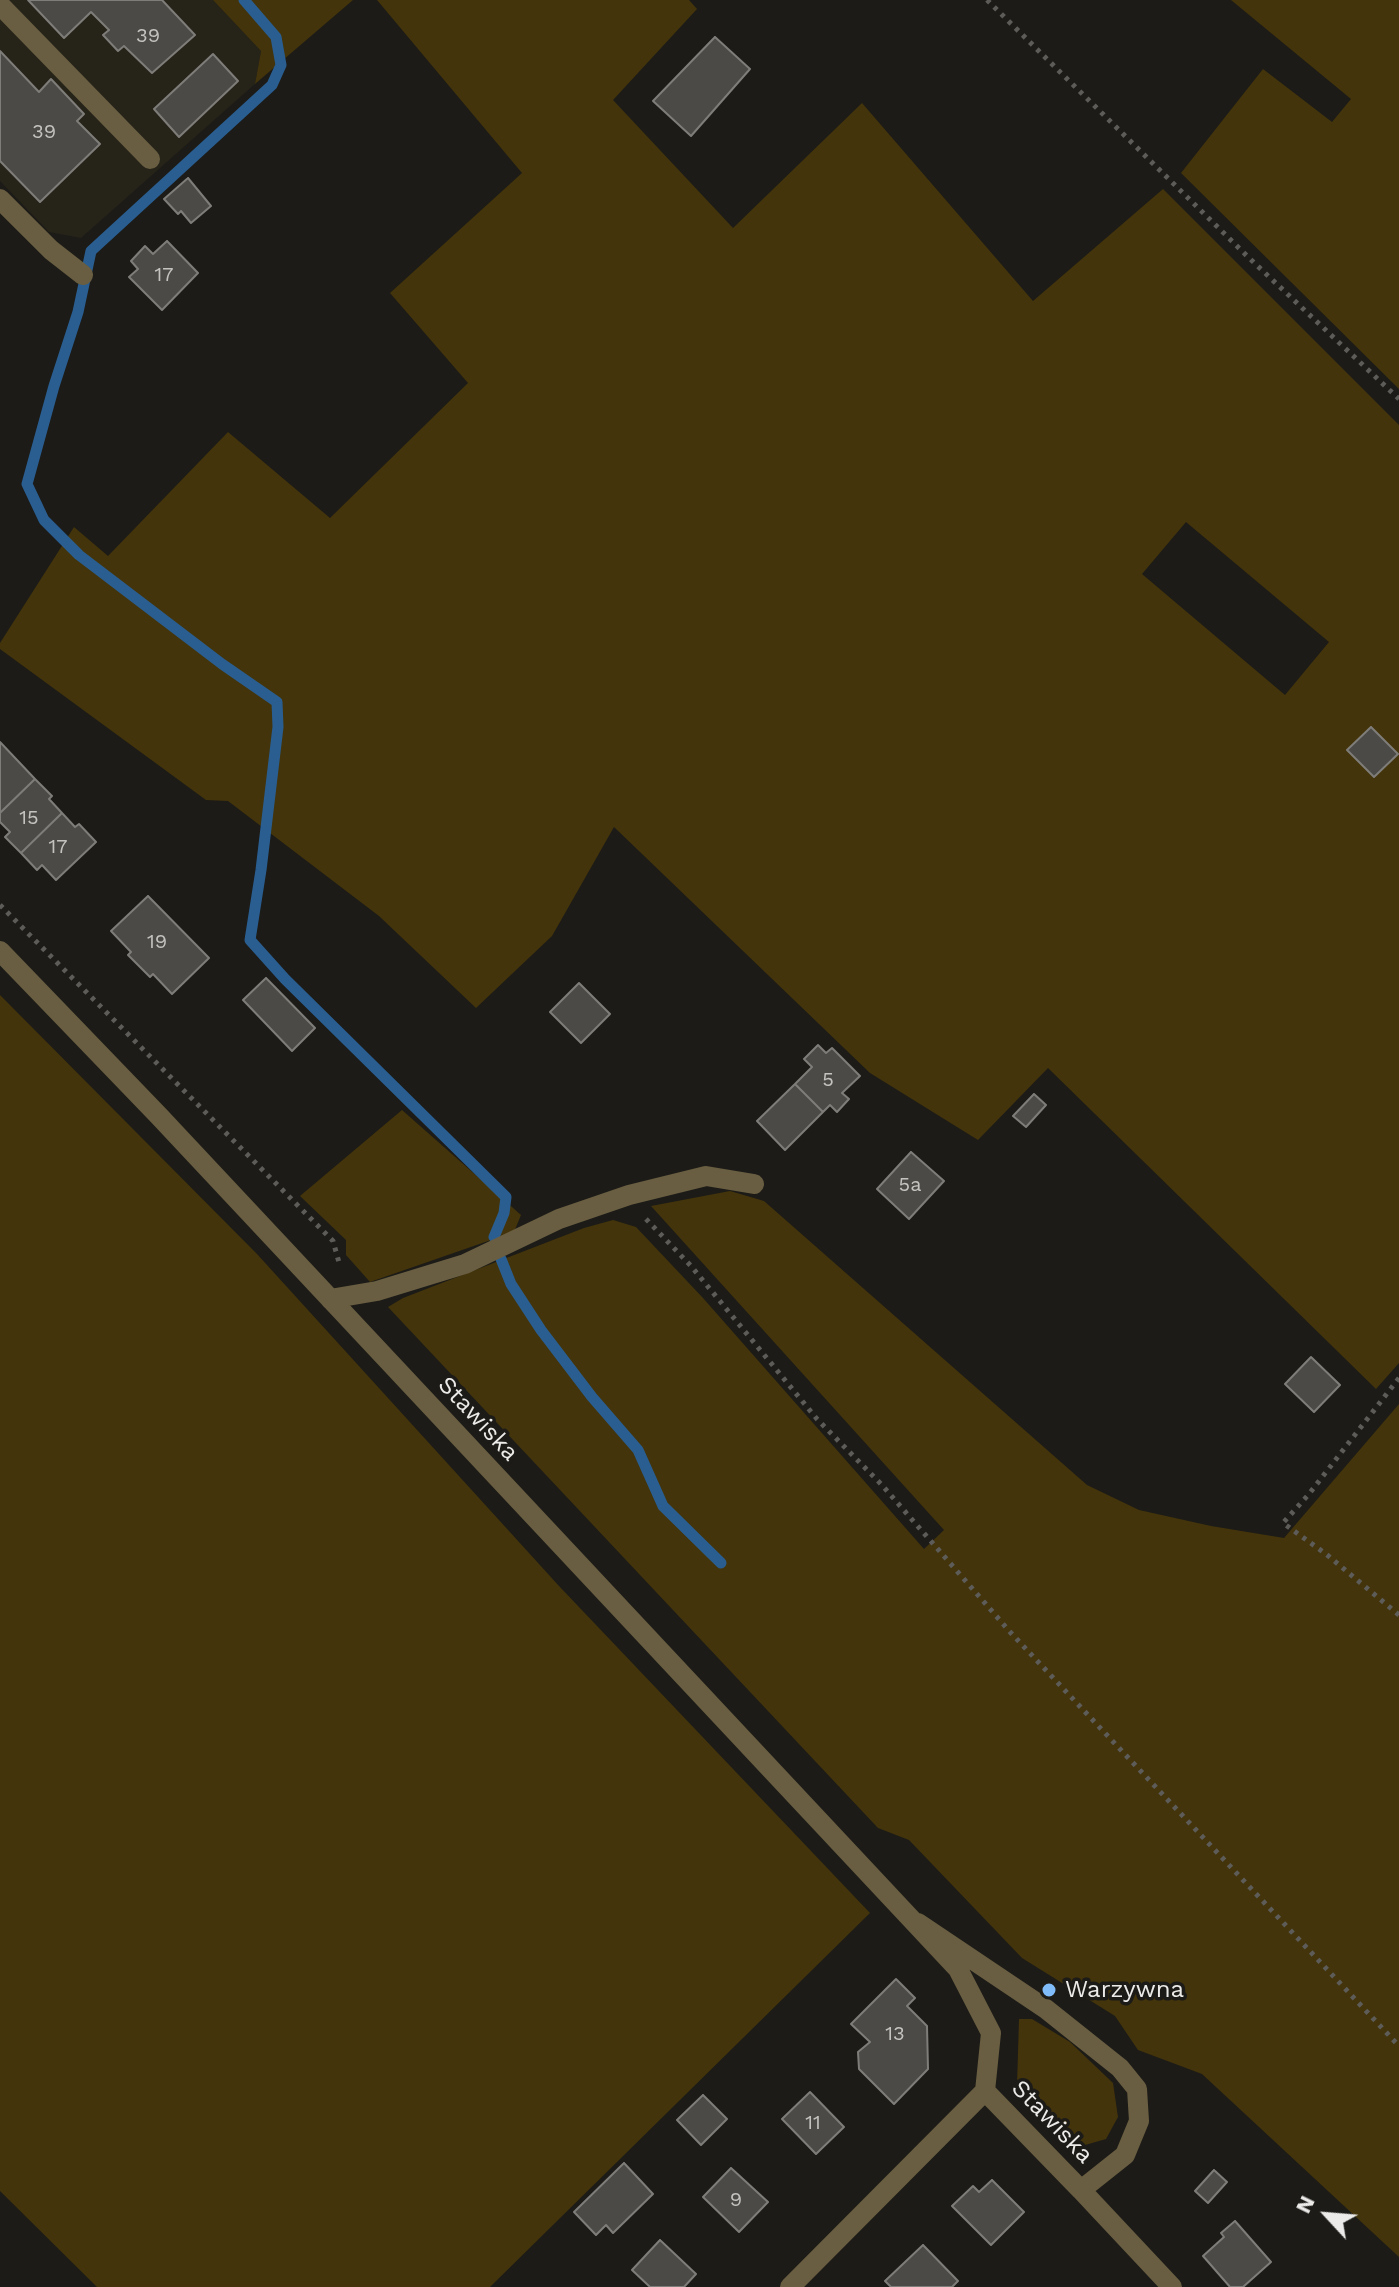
<!DOCTYPE html>
<style>
body{margin:0}
#map{position:relative;width:1399px;height:2287px;overflow:hidden;background:#1c1b17;font-family:"Work Sans",sans-serif}
canvas{display:block}
.north{position:absolute;left:1287px;top:2175px;width:80px;height:80px;-webkit-text-stroke:6px #1c1b17;paint-order:stroke;rotate:296deg;font-size:22px;font-weight:700;line-height:32px;text-align:center;color:#ecebe9}
.north::after{content:'';display:block;margin:auto;width:28px;height:36px;background:#ecebe9;clip-path:polygon(50% 0,100% 100%,50% 72%,0 100%)}
</style>
<div id="map">
<canvas width="1399" height="2287"></canvas>
<div class="north">N</div>
</div>
<script>
const c = document.querySelector('canvas').getContext('2d');
c.lineJoin = 'round';
function fill(path, color) { c.fillStyle = color; c.fill(path, 'evenodd'); }
const poly = rows => new Path2D(rows.map(r => 'M' + r).join(''));
function stroke(path, color, width, dash) { c.strokeStyle = color; c.lineWidth = width; c.lineCap = dash ? 'butt' : 'round'; c.setLineDash(dash || []); c.stroke(path); }
function drawText(font, color, halo, rows, align = 'center') {
  c.font = font + ' "Work Sans",sans-serif'; c.lineWidth = 7; c.setLineDash([]); c.textBaseline = 'middle'; c.strokeStyle = halo; c.fillStyle = color; for (const [text, x, y, turn = 0] of rows) {
    c.save(); c.translate(x, y); c.rotate((+turn || 0) * Math.PI / 180); c.textAlign = isNaN(turn) ? turn : align; if (halo) c.strokeText(text, 0, 0); c.fillText(text, 0, 0); c.restore();
  }
}
fill(poly([
 [0,0,213,0,261,51,255,84,81,238,49,232,0,181]
]), '#262319');
fill(poly([
 [213,0,353,0,255,84,261,51],
 [377,0,689,0,697,9,613,100,733,228,862,103,1033,301,1163,189,1399,425,1399,1363,1376,1389,1048,1068,978,1140,870,1073,614,827,552,936,476,1008,379,916,228,801,206,800,0,649,0,643,74,527,108,556,228,432,330,518,468,383,390,293,522,173],
 [1186,522,1329,642,1285,695,1142,574],
 [1231,0,1399,0,1399,389,1181,173,1263,69,1332,122,1351,99],
 [0,995,257,1254,559,1586,870,1913,490,2287,97,2287,0,2191],
 [402,1110,521,1215,514,1232,370,1282,346,1255,346,1240,300,1196],
 [730,1191,764,1201,1087,1485,1139,1510,1211,1526,1284,1538,1399,1404,1399,2257,1202,2074,1138,2050,1115,2016,1022,1958,909,1840,878,1828,388,1307,403,1298,584,1228,613,1220,636,1227,703,1298,924,1549,944,1530,651,1206],
 [1019,2019,1032,2019,1070,2042,1113,2083,1118,2117,1106,2139,1078,2147,1052,2133,1025,2108,1017,2086]
]), '#43340b');
stroke(poly([
 [244,0,276,37,281,65,272,85,91,251,78,312,54,386,27,484,44,520,79,555,222,664,277,702,278,727,261,870,250,940,285,979,506,1197,504,1213,494,1237],
 [501,1259,511,1284,541,1330,592,1397,638,1450,663,1506,721,1563]
]), '#2a5e91', 11);
const building = poly([
 [28,0,162,0,195,35,152,73,124,46,118,51,103,35,109,30,91,12,64,38,28,0],
 [715,37,750,69,691,136,653,101,715,37],
 [0,51,39,92,51,79,84,114,77,121,100,144,40,202,0,161,0,51],
 [213,54,238,81,179,137,154,109,213,54],
 [188,178,211,206,191,223,181,211,178,214,164,199,188,178],
 [167,241,198,273,162,310,129,277,138,269,131,261,145,246,153,254,167,241],
 [1371,727,1398,754,1374,777,1347,750,1371,727],
 [0,742,35,779,0,813,0,742],
 [35,779,52,796,49,799,62,813,21,853,5,837,10,832,0,822,0,813,35,779],
 [62,813,75,827,79,824,96,842,56,880,42,865,37,870,21,853,62,813],
 [148,896,209,958,172,994,153,974,150,977,128,955,131,952,111,931,148,896],
 [266,978,315,1028,292,1051,243,1000,266,978],
 [579,983,610,1014,581,1043,550,1012,579,983],
 [818,1045,826,1053,832,1048,860,1076,842,1093,849,1099,837,1112,830,1105,823,1112,795,1084,812,1067,804,1059,818,1045],
 [795,1084,823,1112,785,1150,757,1121,795,1084],
 [1034,1094,1046,1105,1026,1127,1013,1116,1034,1094],
 [911,1152,944,1181,909,1219,877,1189,911,1152],
 [1311,1357,1340,1385,1314,1412,1285,1384,1311,1357],
 [896,1979,915,1998,907,2006,927,2026,928,2069,894,2104,859,2069,858,2052,870,2042,851,2024,896,1979],
 [810,2092,844,2127,816,2154,782,2119,810,2092],
 [703,2095,727,2119,701,2145,677,2120,703,2095],
 [624,2163,653,2194,613,2233,606,2225,596,2235,574,2212,624,2163],
 [731,2168,768,2202,739,2232,703,2197,731,2168],
 [1214,2170,1227,2182,1208,2203,1195,2191,1214,2170],
 [992,2180,1024,2212,991,2245,952,2206,973,2186,979,2192,992,2180],
 [1235,2221,1271,2262,1243,2287,1230,2287,1203,2256,1224,2237,1221,2233,1235,2221],
 [660,2240,696,2274,684,2287,650,2287,632,2270,660,2240],
 [923,2245,958,2281,952,2287,891,2287,885,2281,923,2245]
]);
fill(building, '#4c4a46');
stroke(building, '#7f7d79', 2);
stroke(poly([
 [987,0,1247,256,1399,399],
 [0,905,333,1241,340,1266],
 [646,1219,691,1266,817,1419,881,1484,1011,1633,1399,2046],
 [1399,1378,1309,1494,1283,1523,1326,1554,1399,1615]
]), '#5d5c59', 5, [4, 6]);
stroke(poly([
 [0,5,150,159],
 [0,199,51,250,83,275],
 [0,951,159,1116,958,1969,991,2033,985,2091,1081,2190,1125,2155,1139,2121,1137,2089,1120,2068,1046,2009,918,1923],
 [330,1299,377,1291,465,1264,559,1219,629,1195,706,1176,754,1184],
 [1081,2190,1172,2287],
 [790,2287,985,2091]
]), '#695e41', 20);
for (const [x, y, r, color] of [
 [1049,1990,8,"#81bcfa"]
]) { const dot = new Path2D(); dot.arc(x, y, r, 0, 2 * Math.PI); c.fillStyle = color; c.fill(dot); stroke(dot, '#1c1b17', 3); }
drawText('20px', '#c4c3c0', null, [
 ["39",148,36],
 ["39",44,132],
 ["17",164,275],
 ["15",29,818],
 ["17",58,847],
 ["19",157,942],
 ["5",828,1080],
 ["5a",910,1185],
 ["13",895,2034],
 ["11",813,2123],
 ["9",736,2200]
]);
drawText('24px', '#ecebe9', '#1c1b17', [
 ["Stawiska",478,1419,47],
 ["Stawiska",1052,2122,46]
]);
drawText('24px', '#ecebe9', '#1c1b17', [
 ["Warzywna",1065,1990]
], 'left');
</script>
